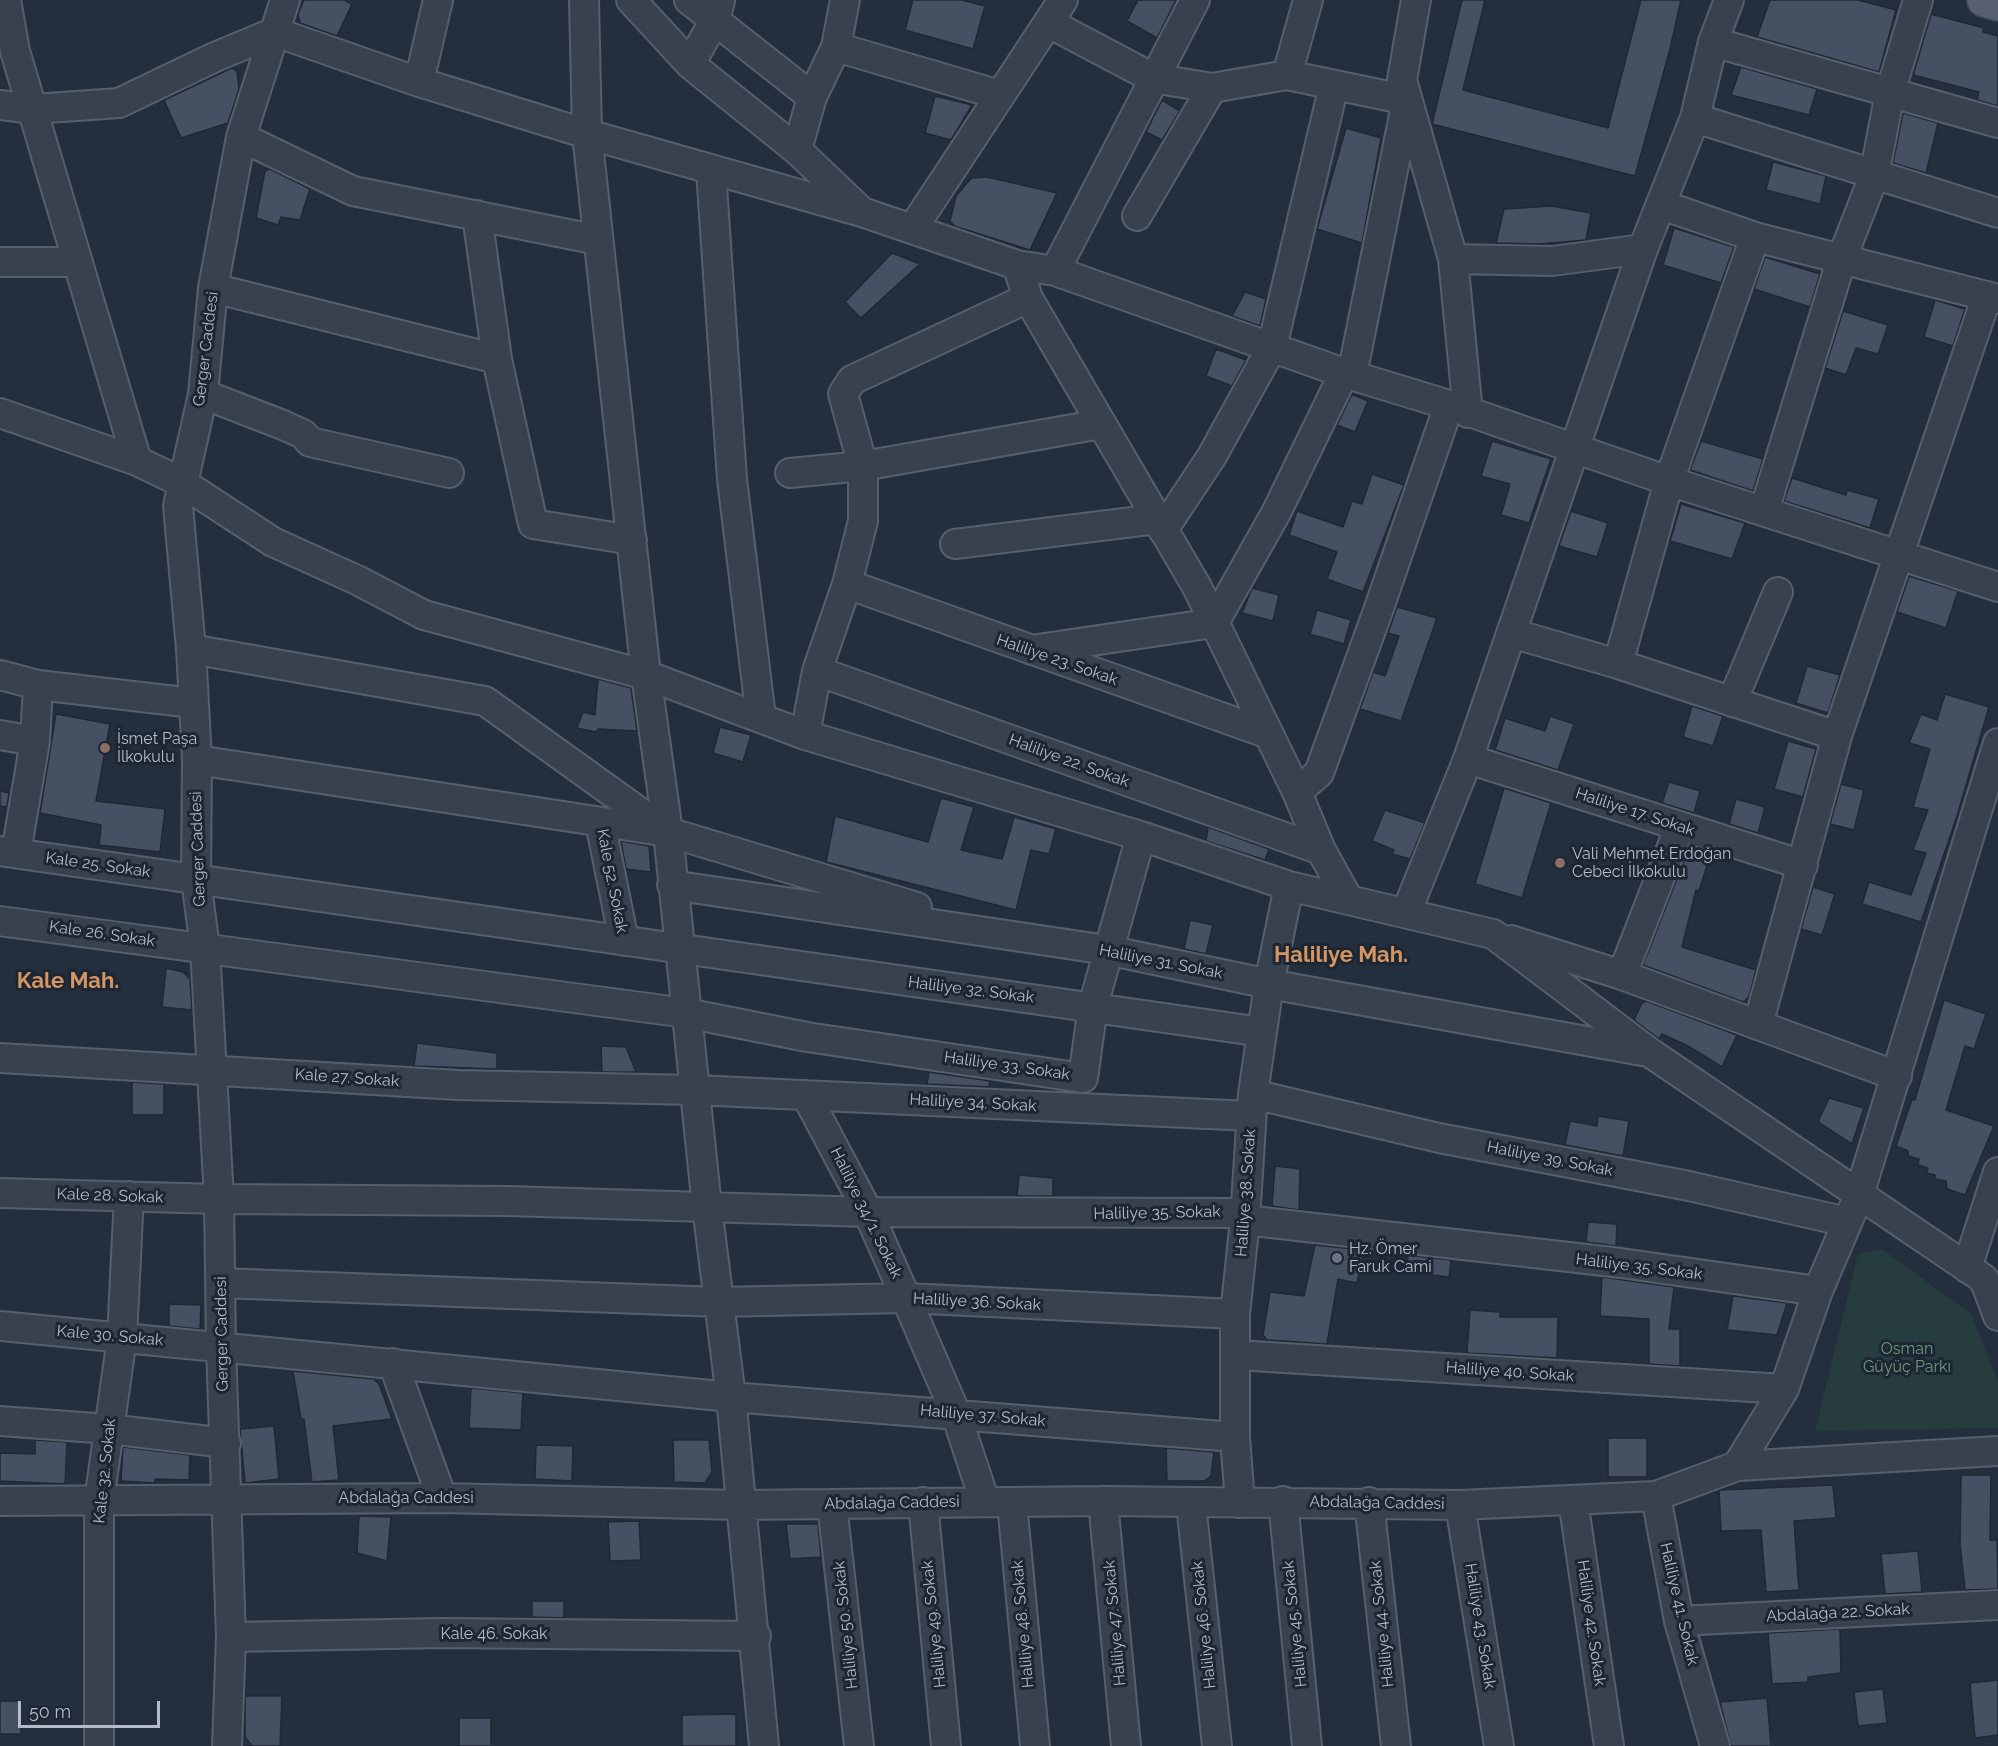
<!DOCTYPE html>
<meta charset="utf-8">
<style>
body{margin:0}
#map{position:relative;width:1998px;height:1746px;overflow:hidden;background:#242f3e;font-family:Raleway,sans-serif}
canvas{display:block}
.scale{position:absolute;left:18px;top:1701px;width:142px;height:27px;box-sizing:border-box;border:3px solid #b4bcc9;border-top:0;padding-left:8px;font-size:18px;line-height:21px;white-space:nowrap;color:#b4bcc9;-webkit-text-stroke:4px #1d2633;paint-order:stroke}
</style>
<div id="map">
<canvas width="1998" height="1746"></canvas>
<div class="scale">50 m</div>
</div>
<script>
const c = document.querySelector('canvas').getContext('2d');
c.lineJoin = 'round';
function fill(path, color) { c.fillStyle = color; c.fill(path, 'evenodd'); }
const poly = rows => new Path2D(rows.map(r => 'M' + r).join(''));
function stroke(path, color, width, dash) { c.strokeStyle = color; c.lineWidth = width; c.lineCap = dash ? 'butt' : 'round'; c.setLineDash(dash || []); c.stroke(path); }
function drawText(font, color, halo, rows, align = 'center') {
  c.font = font + ' Raleway,sans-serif'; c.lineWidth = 6; c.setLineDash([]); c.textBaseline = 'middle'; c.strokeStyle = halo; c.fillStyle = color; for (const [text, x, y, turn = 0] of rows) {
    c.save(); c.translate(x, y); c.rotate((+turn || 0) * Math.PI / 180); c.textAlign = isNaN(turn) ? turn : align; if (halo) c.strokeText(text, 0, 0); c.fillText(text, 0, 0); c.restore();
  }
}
fill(poly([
 [1882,1249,1971,1314,1998,1382,1998,1428,1815,1431,1858,1254]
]), '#263c3f');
const building = poly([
 [304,0,344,0,352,4,337,36,300,23,298,14,304,0],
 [913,0,962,0,985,6,973,49,905,30,913,0],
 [1138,0,1176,0,1157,38,1127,21,1138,0],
 [1462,0,1485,0,1463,90,1608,128,1641,0,1681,0,1670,49,1635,176,1432,124,1462,0],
 [1770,0,1858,0,1896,10,1879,72,1757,37,1770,0],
 [1931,14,1984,28,1983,32,1998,36,1998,106,1977,100,1979,92,1913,75,1931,14],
 [1741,67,1817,89,1809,115,1731,95,1741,67],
 [232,68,237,71,239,89,228,123,181,138,164,100,232,68],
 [935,96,972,105,951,140,925,133,935,96],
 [1162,100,1180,111,1162,140,1146,132,1162,100],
 [1903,113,1938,123,1926,173,1893,163,1903,113],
 [1346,128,1381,138,1362,243,1317,229,1346,128],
 [1773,162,1826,176,1820,204,1766,190,1773,162],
 [270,169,310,189,300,220,281,217,278,225,256,218,265,171,270,169],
 [987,177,1057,193,1030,250,954,226,950,221,956,196,967,183,972,178,987,177],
 [1552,206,1591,213,1586,240,1539,244,1496,243,1504,209,1552,206],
 [1674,228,1734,247,1721,283,1663,265,1674,228],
 [892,253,920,264,861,318,845,302,892,253],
 [1765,257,1820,274,1810,307,1754,289,1765,257],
 [1245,292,1266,299,1260,326,1232,316,1245,292],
 [1935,300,1965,309,1953,346,1924,337,1935,300],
 [1843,311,1888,325,1878,354,1856,348,1846,375,1825,368,1843,311],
 [1216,349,1246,360,1232,386,1206,376,1216,349],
 [1352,394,1368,401,1355,432,1337,425,1352,394],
 [1492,441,1551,459,1529,523,1501,515,1510,484,1481,476,1492,441],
 [1701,441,1763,459,1753,491,1690,470,1701,441],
 [1372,474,1404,485,1363,592,1327,579,1337,552,1289,535,1297,511,1343,527,1352,501,1362,504,1372,474],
 [1792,478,1846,495,1847,490,1879,499,1870,528,1784,501,1792,478],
 [1681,504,1745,523,1732,559,1670,541,1681,504],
 [1571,511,1608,523,1597,557,1559,546,1571,511],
 [1909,576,1958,591,1946,628,1897,612,1909,576],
 [1252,588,1279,595,1273,621,1242,613,1252,588],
 [1397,607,1437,618,1401,721,1360,709,1373,672,1385,676,1399,636,1388,633,1397,607],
 [1317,610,1351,620,1344,644,1310,634,1317,610],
 [1807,666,1840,675,1828,713,1796,703,1807,666],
 [598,679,631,688,637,731,598,729,596,732,577,728,583,712,595,715,598,679],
 [1945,694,1989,707,1957,816,1921,922,1862,904,1869,882,1911,895,1926,853,1913,850,1928,810,1913,807,1930,749,1909,743,1921,714,1937,720,1945,694],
 [1692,706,1723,716,1713,746,1683,737,1692,706],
 [56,714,110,724,96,801,165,809,160,852,99,845,101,825,40,813,56,714],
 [1550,716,1574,724,1558,770,1495,750,1505,718,1545,731,1550,716],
 [720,727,751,735,743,762,713,753,720,727],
 [1788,741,1816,749,1803,797,1774,789,1788,741],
 [1669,782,1700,791,1694,813,1662,803,1669,782],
 [1841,784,1864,790,1854,830,1830,824,1841,784],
 [1504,788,1551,803,1522,898,1475,884,1504,788],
 [0,791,9,793,7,807,0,806,0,791],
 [941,798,974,807,961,850,1002,859,1014,817,1056,829,1049,854,1031,850,1016,910,826,862,835,816,928,842,941,798],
 [1736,799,1765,807,1758,833,1729,824,1736,799],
 [1385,810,1425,823,1410,859,1392,854,1394,850,1372,841,1385,810],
 [1208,827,1269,849,1265,860,1206,841,1208,827],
 [621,841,649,846,651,872,626,869,621,841],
 [1690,846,1711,853,1699,891,1696,890,1682,947,1756,970,1749,997,1743,1002,1643,965,1690,846],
 [1813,887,1835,894,1822,935,1801,929,1813,887],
 [1190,920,1213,925,1206,954,1184,949,1190,920],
 [166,968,183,972,190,979,192,1010,162,1007,166,968],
 [1944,1000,1986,1014,1974,1049,1965,1046,1946,1110,1994,1126,1965,1195,1947,1189,1946,1181,1935,1179,1935,1175,1927,1173,1928,1168,1918,1165,1919,1159,1908,1156,1908,1151,1896,1146,1912,1099,1915,1100,1944,1000],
 [1646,1001,1737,1035,1722,1067,1688,1046,1662,1034,1659,1039,1634,1020,1642,1003,1646,1001],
 [417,1043,497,1053,497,1069,414,1066,417,1043],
 [601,1046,626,1047,636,1072,602,1072,601,1046],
 [929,1072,990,1081,989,1087,927,1084,929,1072],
 [132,1082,164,1084,164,1115,132,1115,132,1082],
 [1829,1098,1864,1108,1852,1144,1818,1122,1829,1098],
 [1598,1116,1629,1121,1623,1156,1565,1145,1570,1121,1597,1126,1598,1116],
 [1275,1166,1300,1169,1299,1210,1272,1206,1275,1166],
 [1019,1175,1053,1178,1053,1196,1017,1196,1019,1175],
 [1588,1222,1617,1224,1616,1246,1586,1242,1588,1222],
 [1315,1245,1364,1250,1357,1283,1338,1279,1327,1344,1267,1340,1263,1335,1270,1292,1304,1296,1315,1245],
 [1408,1255,1451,1260,1449,1277,1406,1272,1408,1255],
 [1602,1277,1674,1287,1669,1329,1680,1329,1680,1366,1649,1364,1649,1319,1600,1316,1602,1277],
 [1733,1296,1787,1303,1777,1335,1727,1330,1733,1296],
 [169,1304,201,1305,200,1329,169,1326,169,1304],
 [1470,1310,1500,1312,1500,1317,1558,1317,1557,1358,1467,1353,1470,1310],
 [293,1371,374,1379,379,1384,392,1419,333,1426,339,1480,312,1482,304,1419,301,1419,293,1371],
 [471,1388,523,1393,521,1430,469,1428,471,1388],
 [274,1426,279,1479,245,1483,240,1429,274,1426],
 [1608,1438,1647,1438,1647,1477,1608,1477,1608,1438],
 [35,1440,67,1442,65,1484,0,1481,0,1453,35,1454,35,1440],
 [673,1440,709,1440,712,1472,705,1483,674,1482,673,1440],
 [536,1445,573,1446,572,1481,535,1479,536,1445],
 [123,1447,190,1455,189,1480,155,1479,155,1483,121,1481,123,1447],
 [1166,1448,1214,1452,1211,1476,1204,1481,1167,1481,1166,1448],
 [1961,1475,1991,1475,1990,1540,1997,1540,1998,1589,1965,1590,1960,1544,1961,1475],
 [1833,1485,1836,1518,1794,1521,1799,1590,1766,1592,1761,1530,1721,1531,1719,1490,1833,1485],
 [359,1516,391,1517,387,1561,357,1553,359,1516],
 [639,1521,641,1560,610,1561,608,1522,639,1521],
 [786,1524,818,1524,821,1557,790,1559,786,1524],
 [1918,1551,1922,1592,1885,1594,1881,1554,1918,1551],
 [532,1601,564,1601,564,1618,532,1617,532,1601],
 [1840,1629,1841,1673,1808,1677,1808,1682,1772,1684,1768,1633,1840,1629],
 [1998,1680,1998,1735,1975,1738,1970,1683,1998,1680],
 [1883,1689,1887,1723,1858,1726,1854,1692,1883,1689],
 [245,1696,282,1696,280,1746,252,1746,245,1737,245,1696],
 [1767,1698,1771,1746,1731,1746,1720,1702,1767,1698],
 [0,1701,21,1701,21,1734,0,1734,0,1701],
 [736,1714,736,1746,682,1746,682,1715,736,1714],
 [459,1718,491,1718,491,1746,459,1746,459,1718]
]);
fill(building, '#455162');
stroke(building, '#1f2835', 1.5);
const minor = poly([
 [6,0,15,51,137,461],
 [584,0,587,134,646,675,668,832,707,1207,731,1397,764,1746],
 [631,0,690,64,797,150,860,210],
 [689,0,812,97],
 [1416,0,1402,80,1453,259,1468,413],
 [1049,23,1153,78,1212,88,1287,75,1407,100,1352,375],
 [1713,42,1998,123],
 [836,47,845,0],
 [690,64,715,20,720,1],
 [1287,75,1308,0],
 [419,82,438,0],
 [0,105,33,109,119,103,215,57,275,32,419,82,587,134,862,212,1017,265,1055,271,1344,373,1449,405,1669,481,1998,587],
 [1695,118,1998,213],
 [241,137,353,191,598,240],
 [797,150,812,97,836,47,1000,95],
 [711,171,732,479,761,718],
 [1662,205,1755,237,1998,299],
 [477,215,497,359,533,524,632,540],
 [1137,216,1212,88],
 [913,228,1063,0],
 [1453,259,1552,261,1643,249],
 [0,262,78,262],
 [1017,265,1028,298,1197,587,1297,792,1321,850,1348,899],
 [1055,271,1195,0],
 [213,288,497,359],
 [203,394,283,425,303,434,310,442,449,473],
 [0,413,137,461,181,482,273,542,357,580,424,615,646,675,805,735,1141,836,1289,886,1493,934,1649,1052,1984,1279,1998,1316],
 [790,473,863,466,1101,424],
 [1764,511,1842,258,1874,176,1890,93,1918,0],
 [1163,530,1212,456,1272,347,1334,85],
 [955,544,1157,519],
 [847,584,1269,734],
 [1511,633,1618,664,1837,736],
 [191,649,485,701,663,829],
 [1031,650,1214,623,1277,511,1344,373],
 [1618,664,1669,481,1755,237],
 [817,671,1321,850],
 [0,675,38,685,193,703],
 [1732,702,1778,592],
 [0,735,35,741],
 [805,735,817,671,847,584,863,521,863,466,843,394,852,380,1028,298],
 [1468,759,1803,865],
 [197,760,668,832,917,907],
 [1297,792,1319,773,1378,611,1449,405],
 [600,822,624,941],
 [0,851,1262,1032],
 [16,853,35,741,38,685],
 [672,885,1107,950,1269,984,1642,1051],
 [1406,913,1468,759,1643,249,1695,118,1713,42,1729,0],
 [0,921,686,1013,807,1037,1083,1078,1093,1006,1141,836],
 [1511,940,1622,975,1897,1076],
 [1622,975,1680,826],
 [1758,1025,1837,736,1987,296],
 [0,1058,458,1085,695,1090,1251,1116],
 [1253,1094,1439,1138,1689,1186,1847,1222],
 [806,1095,868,1212,906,1298,956,1414,985,1502],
 [0,1193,219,1199,508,1201,868,1212,1233,1213,1245,1220,1621,1263,1818,1291],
 [1967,1268,1998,1172],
 [221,1283,718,1302,906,1298,1235,1314],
 [0,1326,731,1397,1235,1437],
 [1236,1355,1784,1389],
 [393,1363,442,1498],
 [0,1421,109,1429,226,1443],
 [1737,1466,1998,1451],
 [1656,1496,1679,1621,1715,1746],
 [1573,1500,1609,1746],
 [0,1501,442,1498,740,1505,1103,1501,1460,1505,1656,1496,1737,1466,1784,1389,1818,1291,1859,1195,1998,743],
 [1103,1501,1126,1746],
 [1283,1501,1307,1746],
 [923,1502,946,1746],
 [1369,1502,1396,1746],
 [1012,1503,1035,1746],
 [1240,1503,1235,1437,1235,1314,1245,1220,1253,1094,1269,984,1289,886],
 [832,1504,859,1746],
 [1191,1504,1217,1746],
 [1460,1505,1499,1746],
 [1679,1621,1998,1605],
 [231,1637,442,1633,756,1636],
 [99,1746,99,1501,122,1338,129,1196],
 [227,1746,231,1637,221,1346,219,1199,205,948,196,880,197,760,191,649,178,506,203,394,213,288,241,137,285,0]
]);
const major = poly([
 [1984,0,1998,4]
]);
stroke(minor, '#565f6c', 32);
stroke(major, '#414a57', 36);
stroke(minor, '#38414e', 28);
stroke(major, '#56606e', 33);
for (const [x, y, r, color] of [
 [105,748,6,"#8d6e63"],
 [1560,863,6,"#8d6e63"],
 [1337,1258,6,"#6b7280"]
]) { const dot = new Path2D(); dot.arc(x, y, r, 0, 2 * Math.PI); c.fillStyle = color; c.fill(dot); stroke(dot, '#1d2633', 2); }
drawText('16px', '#b4bcc9', '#1d2633', [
 ["Gerger Caddesi",206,349,-83],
 ["Haliliye 23. Sokak",1057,660,19],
 ["Haliliye 22. Sokak",1069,761,20],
 ["Haliliye 17. Sokak",1635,812,18],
 ["Gerger Caddesi",198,849,-92],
 ["Kale 25. Sokak",98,865,8],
 ["Kale 52. Sokak",612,881,79],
 ["Kale 26. Sokak",102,934,8],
 ["Haliliye 31. Sokak",1161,962,11],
 ["Haliliye 32. Sokak",971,990,7],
 ["Haliliye 33. Sokak",1007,1066,8],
 ["Kale 27. Sokak",347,1078,4],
 ["Haliliye 34. Sokak",973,1103,3],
 ["Haliliye 39. Sokak",1550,1159,11],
 ["Haliliye 38. Sokak",1246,1193,-86],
 ["Kale 28. Sokak",110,1196,2],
 ["Haliliye 34/1. Sokak",866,1213,64],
 ["Haliliye 35. Sokak",1157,1213,-1],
 ["Haliliye 35. Sokak",1639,1267,7],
 ["Haliliye 36. Sokak",977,1302,3],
 ["Gerger Caddesi",222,1334,-91],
 ["Kale 30. Sokak",110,1336,5],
 ["Haliliye 40. Sokak",1510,1372,4],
 ["Haliliye 37. Sokak",983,1416,5],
 ["Kale 32. Sokak",105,1471,-84],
 ["Abdalağa Caddesi",406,1498],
 ["Abdalağa Caddesi",892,1503,-1],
 ["Abdalağa Caddesi",1377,1503,1],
 ["Haliliye 41. Sokak",1679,1604,77],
 ["Abdalağa 22. Sokak",1838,1613,-3],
 ["Haliliye 47. Sokak",1115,1623,-95],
 ["Haliliye 42. Sokak",1591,1623,82],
 ["Haliliye 49. Sokak",934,1624,-96],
 ["Haliliye 48. Sokak",1023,1624,-95],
 ["Haliliye 45. Sokak",1295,1624,-96],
 ["Haliliye 44. Sokak",1382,1624,-96],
 ["Haliliye 50. Sokak",846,1625,-96],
 ["Haliliye 46. Sokak",1204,1625,-96],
 ["Haliliye 43. Sokak",1480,1626,81],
 ["Kale 46. Sokak",494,1634]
]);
drawText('16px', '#b4bcc9', '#1d2633', [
 ["İsmet Paşa",117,739],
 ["İlkokulu",117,757],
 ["Vali Mehmet Erdoğan",1572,854],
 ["Cebeci İlkokulu",1572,872],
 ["Hz. Ömer",1349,1249],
 ["Faruk Cami",1349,1267]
], 'left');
drawText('16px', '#6b9a76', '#1d2633', [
 ["Osman",1907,1349],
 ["Güyüç Parkı",1907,1367]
]);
drawText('bold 22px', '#d59563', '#1d2633', [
 ["Haliliye Mah.",1341,955],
 ["Kale Mah.",68,981]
]);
</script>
